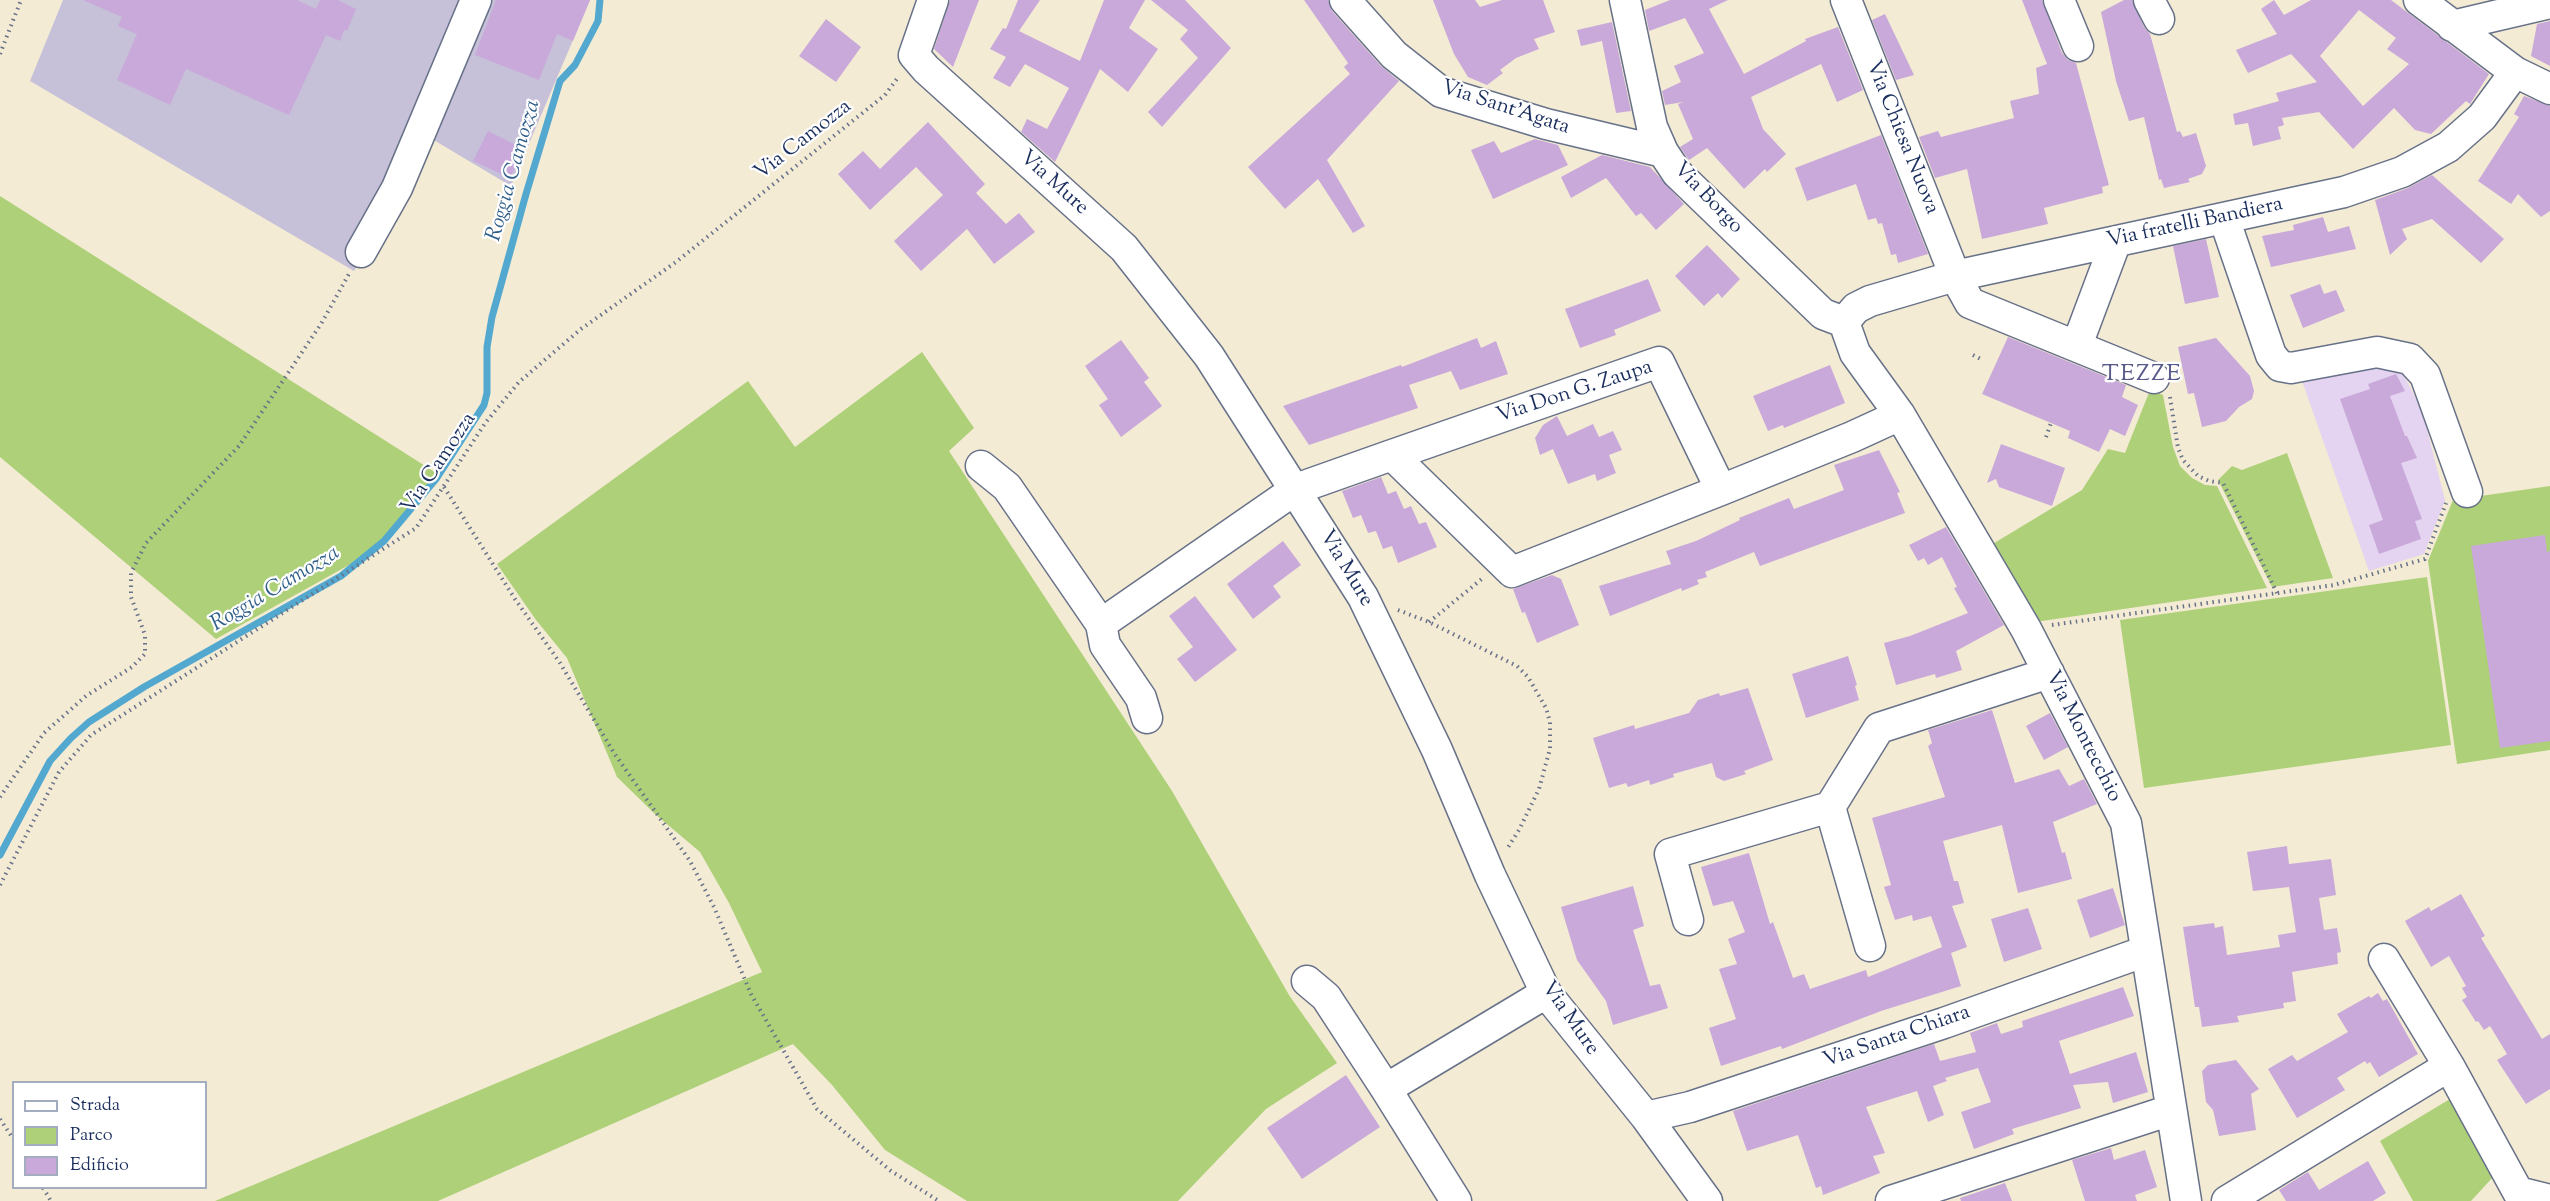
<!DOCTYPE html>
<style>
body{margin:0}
#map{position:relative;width:2550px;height:1201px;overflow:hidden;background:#f4ebd5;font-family:"Sorts Mill Goudy",serif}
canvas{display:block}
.legend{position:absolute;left:12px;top:1081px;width:195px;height:108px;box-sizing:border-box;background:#fff;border:2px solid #a4acbf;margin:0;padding:8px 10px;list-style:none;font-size:18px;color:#1b2f5e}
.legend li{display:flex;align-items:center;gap:12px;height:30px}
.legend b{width:30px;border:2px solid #a4acbf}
</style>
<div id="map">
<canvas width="2550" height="1201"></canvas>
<ul class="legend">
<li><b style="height:8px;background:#fff"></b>Strada</li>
<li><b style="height:16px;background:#add078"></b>Parco</li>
<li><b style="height:16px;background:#c9a9d9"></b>Edificio</li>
</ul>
</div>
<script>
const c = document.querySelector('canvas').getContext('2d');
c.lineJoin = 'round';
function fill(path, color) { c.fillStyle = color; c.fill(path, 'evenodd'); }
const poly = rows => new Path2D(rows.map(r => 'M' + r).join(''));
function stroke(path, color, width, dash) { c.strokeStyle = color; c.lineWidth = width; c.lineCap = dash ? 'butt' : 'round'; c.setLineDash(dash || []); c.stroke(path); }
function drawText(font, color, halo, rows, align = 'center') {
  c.font = font + ' "Sorts Mill Goudy",serif'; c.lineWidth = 4.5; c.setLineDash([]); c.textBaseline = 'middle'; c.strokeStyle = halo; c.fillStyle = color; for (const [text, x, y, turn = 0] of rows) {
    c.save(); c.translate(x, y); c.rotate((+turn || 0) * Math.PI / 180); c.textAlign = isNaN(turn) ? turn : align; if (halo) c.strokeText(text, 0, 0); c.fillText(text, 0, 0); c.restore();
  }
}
fill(poly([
 [2380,362,2402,372,2422,410,2445,500,2424,554,2369,571,2301,378]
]), '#e4d3f1');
fill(poly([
 [63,0,590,0,511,186,432,139,354,271,30,81]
]), '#c6c0d9');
fill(poly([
 [0,196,441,476,411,513,385,537,349,565,216,639,0,457],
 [922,352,974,428,949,451,1172,791,1289,995,1337,1063,1266,1109,1178,1201,967,1201,885,1150,832,1085,793,1044,438,1201,215,1201,762,972,729,903,700,852,655,814,617,777,567,658,536,620,497,564,748,381,795,447],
 [2150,390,2163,395,2173,447,2180,466,2192,478,2205,485,2217,486,2267,588,2035,622,1991,545,2082,490,2108,449,2125,453],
 [2287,453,2333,578,2272,587,2218,480,2232,466,2242,470],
 [2550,486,2550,750,2457,764,2428,561,2453,500],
 [2427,577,2451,745,2144,788,2120,620],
 [2450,1099,2493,1177,2471,1201,2413,1201,2380,1141]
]), '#add078');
stroke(poly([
 [0,855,50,761,71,738,89,722,144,687,341,576,384,541,436,479,484,405,487,393,487,347,492,317,526,194,560,81,575,65,598,21,600,0]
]), '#52a8ce', 7);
fill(poly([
 [83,0,297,0,316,9,320,0,338,0,356,9,347,31,344,30,340,41,326,35,289,115,186,69,170,105,117,80,137,34,118,26,122,17],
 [496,0,590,0,573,41,557,34,539,80,475,55],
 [950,0,979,0,953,67,934,49],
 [1018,0,1040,0,1019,31,1080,61,1104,0,1145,0,1129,28,1158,49,1128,92,1100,69,1055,162,1021,132,1027,119,1047,129,1069,88,1025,64,1010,87,993,78,1006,57,990,49,1003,28,1006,29],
 [1151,0,1185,0,1231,48,1162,127,1148,112,1198,58,1180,39,1188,30],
 [1304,0,1328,0,1332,11,1381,66,1399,81,1327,160,1365,226,1353,233,1318,179,1285,209,1248,167,1350,74,1344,67,1348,63],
 [1433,0,1475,0,1480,7,1502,0,1543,0,1555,32,1534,39,1539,49,1516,58,1500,70,1503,73,1487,85,1468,77,1454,54],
 [1670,0,1728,0,1709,9,1744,74,1806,41,1805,39,1838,27,1863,90,1837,102,1821,64,1751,97,1763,129,1786,154,1767,172,1765,169,1744,189,1707,148,1689,160,1680,147,1693,139,1678,104,1683,102,1665,105,1662,91,1681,82,1674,66,1704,53,1685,18,1649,31,1645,10],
 [2022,0,2042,0,2062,53,2068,60,2076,63,2109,185,2102,187,2103,193,2044,208,2048,224,1982,239,1967,169,1935,178,1919,137,1938,131,1941,137,2014,118,2010,101,2039,94,2036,68,2047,64],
 [2124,0,2132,0,2144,27,2150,34,2177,132,2180,131,2183,137,2196,133,2206,166,2202,174,2188,179,2190,182,2164,188,2161,179,2159,180,2144,117,2129,121,2116,81,2101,12],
 [2274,0,2284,15,2311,0,2391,0,2489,74,2470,104,2466,101,2431,134,2415,130,2394,108,2353,149,2319,112,2282,118,2284,125,2278,127,2281,139,2253,146,2248,123,2235,125,2233,114,2279,101,2276,93,2317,82,2291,54,2248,73,2236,50,2277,34,2261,9],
 [2359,10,2396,38,2387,49,2409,64,2363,106,2320,56],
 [1885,14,1914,75,1896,80,1872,20],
 [826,19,861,47,836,82,799,56],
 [2550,21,2550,66,2531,56,2537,24],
 [1612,22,1631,111,1616,113,1602,41,1581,46,1577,30],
 [2524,96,2550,106,2550,211,2541,217,2518,194,2511,204,2478,181,2519,117,2514,114],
 [928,122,985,184,976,193,1006,224,1019,213,1035,232,994,264,967,229,921,271,894,241,943,195,916,167,870,210,838,174,863,151,880,169],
 [488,131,524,149,510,178,473,161],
 [1881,135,1928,254,1898,263,1896,254,1891,255,1882,223,1878,224,1876,218,1868,220,1856,184,1807,201,1795,168],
 [1535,139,1558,145,1568,165,1493,199,1471,150,1494,141,1501,153],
 [1602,155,1650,167,1684,204,1656,230,1641,213,1636,216,1606,178,1571,198,1561,177],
 [2432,175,2504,239,2481,263,2432,219,2402,229,2407,239,2390,255,2375,200,2408,188],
 [2323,217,2328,232,2349,226,2356,249,2271,267,2262,236,2294,230,2293,225],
 [2206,239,2219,297,2185,304,2173,246],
 [1707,245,1740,279,1722,298,1718,293,1704,306,1675,276],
 [1648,279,1661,311,1614,330,1616,335,1580,348,1565,309],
 [2320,284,2324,294,2336,290,2345,311,2303,328,2290,295],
 [2008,337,2126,385,2122,397,2138,405,2125,436,2110,429,2099,452,2068,438,2070,431,1982,394],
 [1477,338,1481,348,1496,341,1508,374,1460,390,1451,371,1409,385,1418,408,1309,445,1283,406,1401,365,1402,367],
 [2216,338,2250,376,2254,391,2252,399,2239,407,2226,421,2202,427,2194,393,2188,394,2178,347],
 [1121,340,1149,378,1144,382,1162,406,1121,437,1099,405,1108,399,1085,366],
 [1830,365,1845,403,1784,428,1783,425,1768,431,1753,396],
 [2396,374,2405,391,2390,396,2405,436,2407,436,2417,458,2401,463,2422,519,2415,521,2421,539,2379,554,2369,525,2383,520,2340,399,2370,389,2368,384],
 [1557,416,1567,436,1593,424,1599,437,1613,431,1622,450,1609,455,1616,473,1597,481,1595,474,1568,484,1553,449,1540,455,1535,438,1543,425],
 [2001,444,2065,468,2052,506,1999,487,1996,479,1987,483],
 [1879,450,1900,492,1897,493,1905,513,1760,566,1754,552,1705,572,1707,577,1697,580,1699,584,1682,591,1681,588,1610,616,1599,586,1671,564,1666,551,1696,541,1740,520,1739,518,1789,498,1794,509,1844,490,1834,465],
 [1381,477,1388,494,1396,491,1404,509,1411,506,1419,524,1426,522,1437,547,1398,563,1392,546,1383,549,1376,531,1368,533,1361,515,1353,518,1342,491],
 [1946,527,2004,625,1956,651,1962,670,1936,678,1935,674,1896,685,1884,643,1910,636,1968,613,1954,588,1957,587,1942,557,1928,565,1924,558,1918,561,1909,545],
 [2545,535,2547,552,2550,551,2550,741,2500,748,2471,546],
 [1283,541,1301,565,1273,586,1281,597,1253,619,1227,584],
 [1552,575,1561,579,1579,625,1537,643,1525,612,1522,613,1513,589],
 [1195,596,1237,650,1195,682,1177,659,1193,647,1169,616],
 [1848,656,1857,685,1855,686,1859,700,1806,718,1792,674],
 [1748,688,1773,760,1744,771,1746,774,1724,781,1716,777,1712,763,1673,774,1674,777,1650,785,1649,780,1628,787,1626,783,1609,788,1593,738,1634,725,1635,729,1689,713,1698,700,1719,693,1720,696],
 [1992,710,2015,783,2059,769,2069,786,2084,779,2097,804,2053,822,2062,853,2065,852,2072,879,2018,893,2002,825,1943,841,1954,881,1958,881,1964,903,1952,906,1967,947,1951,953,1961,986,1881,1011,1782,1049,1781,1046,1721,1066,1709,1028,1736,1019,1719,969,1737,964,1728,939,1745,932,1733,901,1713,906,1701,867,1749,853,1770,924,1773,922,1793,978,1804,974,1810,989,1866,970,1868,977,1942,947,1931,916,1913,921,1912,915,1895,920,1884,887,1891,885,1872,818,1945,797,1928,746,1932,743,1928,730],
 [2050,713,2068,747,2044,760,2026,726],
 [2287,846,2289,864,2331,859,2336,895,2319,898,2324,930,2337,928,2341,952,2337,953,2338,964,2292,972,2296,1001,2283,1003,2284,1008,2237,1016,2239,1022,2202,1027,2199,1007,2195,1007,2183,927,2214,923,2215,928,2223,926,2227,955,2280,947,2278,935,2296,932,2289,887,2253,891,2247,852],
 [1633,886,1644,926,1633,930,1650,986,1660,984,1668,1008,1613,1025,1606,1001,1577,960,1561,907],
 [2113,888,2125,925,2090,938,2077,900],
 [2461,894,2485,936,2481,938,2542,1039,2550,1034,2550,1089,2526,1104,2497,1060,2507,1054,2490,1026,2484,1030,2478,1021,2476,1022,2462,1000,2467,997,2462,988,2466,986,2449,956,2431,967,2405,921,2429,907,2431,911],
 [2028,908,2042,949,2004,962,1991,919],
 [2123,987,2134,1016,2059,1041,2070,1074,2136,1052,2148,1092,2113,1103,2108,1082,2073,1085,2081,1108,2012,1129,2014,1134,1974,1149,1961,1112,1991,1102,1978,1068,1945,1078,1947,1081,1933,1086,1944,1115,1928,1122,1917,1091,1866,1107,1885,1153,1873,1156,1880,1173,1823,1195,1821,1186,1816,1188,1798,1135,1747,1151,1733,1111,1934,1044,1940,1061,1976,1052,1970,1033,1997,1023,2001,1034,2023,1027,2022,1021],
 [2378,993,2383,1001,2387,999,2418,1054,2379,1077,2370,1062,2367,1064,2365,1061,2337,1078,2345,1090,2297,1118,2268,1069,2292,1055,2297,1061,2348,1032,2337,1014,2369,996,2371,998],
 [2236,1060,2259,1089,2251,1094,2256,1130,2219,1136,2213,1110,2206,1102,2202,1071,2208,1065],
 [1346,1075,1380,1127,1302,1179,1267,1128],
 [2111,1148,2114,1160,2145,1150,2157,1187,2135,1195,2137,1201,2085,1201,2072,1160],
 [2368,1161,2386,1193,2373,1201,2286,1201,2279,1190,2308,1172,2319,1190],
 [2005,1183,2012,1201,1961,1201,1960,1198]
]), '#c9a9d9');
const minor = poly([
 [933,0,914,55,926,69,1124,248,1209,356,1363,597,1437,750,1490,875,1546,993,1646,1117,1707,1201],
 [1345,0,1394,55,1441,92,1546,124,1663,152],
 [1625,0,1652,127,1663,152,1677,173,1823,314,1844,322],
 [1846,0,1955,276,1970,303,2154,378],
 [2059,0,2078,46],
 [2149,0,2159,19],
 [2419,0,2515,72,2550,89],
 [2452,26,2550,3],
 [2224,218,2271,355,2280,366,2291,368,2377,352,2410,359,2425,375,2467,492],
 [361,252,397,188,476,0],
 [1844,322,1855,353,1900,415,2026,629,2126,823,2186,1201],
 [1844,322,1856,308,1870,301,1955,276,2344,192,2402,172,2448,147,2482,117,2515,72],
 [2077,345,2116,241],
 [981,466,1007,487,1101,624,1296,489,1392,455],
 [1721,490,1659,362,1392,455,1512,572,1721,490,1852,437,1900,415],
 [1101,624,1105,645,1141,698,1147,718],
 [1830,807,1870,946],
 [1688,920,1670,854,1830,807,1879,728,2049,673],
 [1307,981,1326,997,1386,1089,1546,993],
 [2449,1066,2518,1192,2550,1200],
 [1386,1089,1456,1201],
 [1646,1117,1690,1107,1944,1023,2146,951],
 [1891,1201,2171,1110],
 [2227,1201,2449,1066,2384,959]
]);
stroke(minor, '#677188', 33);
stroke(poly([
 [0,54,21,0],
 [1973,355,1983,360],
 [2170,397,2178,448,2183,460,2198,476,2209,481,2223,483,2277,593],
 [2046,437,2051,423],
 [444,487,515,599,560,663,614,753,690,861,714,907,751,994,817,1109,891,1171,939,1201],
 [1398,610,1429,622,1517,666,1528,677,1546,708,1550,722,1550,749,1539,789,1519,830,1507,849],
 [1429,622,1483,578],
 [2052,625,2334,585,2425,559,2446,503],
 [0,797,44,733,86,696,132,667,145,654,145,635,131,597,131,573,146,543,239,446,321,324,349,274],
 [0,885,59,772,91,735,416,528,486,422,519,382,581,329,676,262,885,95,899,76],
 [0,1119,14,1140],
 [43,1188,51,1201]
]), '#677188', 4, [1.5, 4.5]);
stroke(minor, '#fff', 30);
drawText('21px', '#1b2f5e', '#fff', [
 ["Via Sant'Agata",1505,109,18],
 ["Via Chiesa Nuova",1901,138,68],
 ["Via Camozza",804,141,-38],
 ["Via Mure",1053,184,42],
 ["Via Borgo",1707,199,46],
 ["Via fratelli Bandiera",2195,224,-12],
 ["Via Don G. Zaupa",1575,393,-18],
 ["Via Camozza",440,464,-56],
 ["Via Mure",1345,569,59],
 ["Via Montecchio",2082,737,63],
 ["Via Mure",1569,1019,55],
 ["Via Santa Chiara",1897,1038,-19]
]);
drawText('italic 22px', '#315f8b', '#fff', [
 ["Roggia Camozza",515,171,-74],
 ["Roggia Camozza",276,590,-31]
]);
c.letterSpacing = '1.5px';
drawText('24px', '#585a89', '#fff', [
 ["TEZZE",2142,376]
]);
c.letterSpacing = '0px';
</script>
